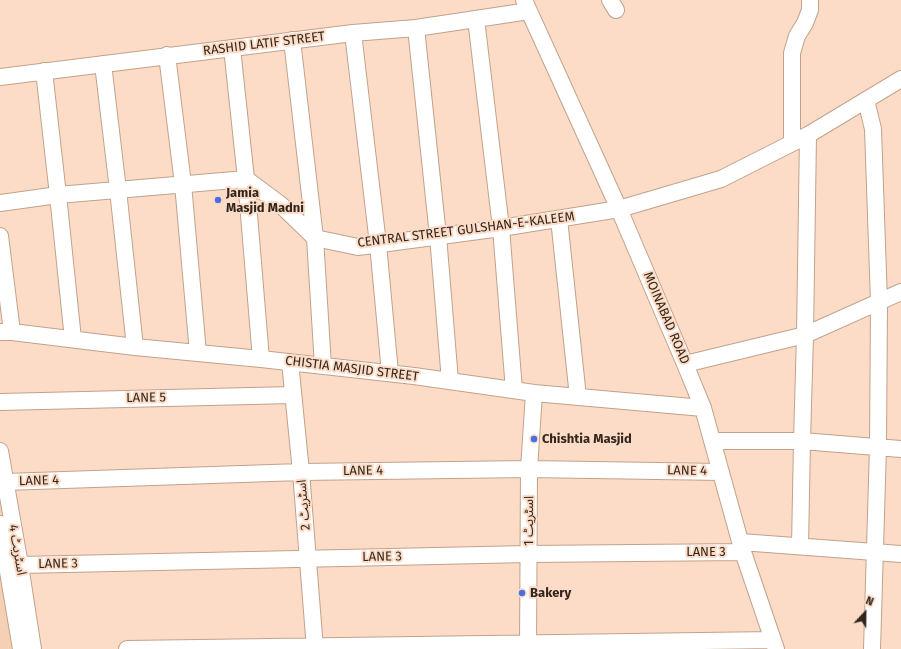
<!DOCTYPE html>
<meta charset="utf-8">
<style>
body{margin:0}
#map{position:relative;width:901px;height:649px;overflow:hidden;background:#fcdcc6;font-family:"Fira Sans",sans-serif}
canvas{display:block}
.north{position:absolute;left:845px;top:593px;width:40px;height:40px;-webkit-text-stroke:3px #fcdcc6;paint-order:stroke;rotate:22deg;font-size:11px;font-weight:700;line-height:16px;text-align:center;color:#32261d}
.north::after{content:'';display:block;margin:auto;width:14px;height:18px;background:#32261d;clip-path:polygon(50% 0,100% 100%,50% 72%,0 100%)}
</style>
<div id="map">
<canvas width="901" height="649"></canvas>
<div class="north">N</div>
</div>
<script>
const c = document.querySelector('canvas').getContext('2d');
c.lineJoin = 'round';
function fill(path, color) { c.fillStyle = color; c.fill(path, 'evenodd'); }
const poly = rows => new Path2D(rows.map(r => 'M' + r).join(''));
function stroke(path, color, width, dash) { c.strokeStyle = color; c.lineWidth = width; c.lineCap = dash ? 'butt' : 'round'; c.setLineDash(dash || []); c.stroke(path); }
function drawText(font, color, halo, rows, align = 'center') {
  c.font = font + ' "Fira Sans","Noto Sans Arabic",sans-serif'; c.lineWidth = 4; c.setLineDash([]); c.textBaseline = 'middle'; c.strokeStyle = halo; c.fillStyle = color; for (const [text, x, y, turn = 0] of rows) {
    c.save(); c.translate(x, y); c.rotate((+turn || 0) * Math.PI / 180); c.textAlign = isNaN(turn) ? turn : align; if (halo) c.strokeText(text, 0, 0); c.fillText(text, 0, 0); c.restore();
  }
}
fill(poly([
 [0,471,29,649,0,649]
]), '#f6d0b5');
const minor = poly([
 [524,0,619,209,685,364,703,408,743,552,776,649],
 [610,0,616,10],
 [476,19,501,228,514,390],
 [416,28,438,236,450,381],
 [353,33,378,244,390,373],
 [292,40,315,238,323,366],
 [232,48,246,179,261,359],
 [167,55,183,184,198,353],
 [103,64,118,190,135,347],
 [44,71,58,195,73,339],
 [0,77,353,33,416,28,529,11],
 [866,100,873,129,879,302,878,447,872,649],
 [792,143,792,53,797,36,805,23,810,10,810,0],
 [0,203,58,195,246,179,281,205,315,238,358,247,501,228,619,209,721,179,808,135,901,79],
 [559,219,578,397],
 [0,236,12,332],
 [0,332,12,332,135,347,261,359,414,376,534,393,703,408],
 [290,362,301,472,315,649],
 [685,364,805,335,901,292],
 [0,402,293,395],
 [712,441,802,441,901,449],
 [0,451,20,565,33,649],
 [5,482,301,472,529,469,721,472],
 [0,524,21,649],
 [741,542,901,554],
 [800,546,802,441,805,335,808,135],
 [20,565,528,554,743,552],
 [127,649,773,640],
 [528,649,529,469,534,393]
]);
stroke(minor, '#c0a28c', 18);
stroke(minor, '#fff', 16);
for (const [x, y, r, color] of [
 [218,200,4,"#4d6fe3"],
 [534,439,4,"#4d6fe3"],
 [522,593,4,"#4d6fe3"]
]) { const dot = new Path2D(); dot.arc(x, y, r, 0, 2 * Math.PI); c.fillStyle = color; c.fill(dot); stroke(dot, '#fcdcc6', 1.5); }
drawText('13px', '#32261d', '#fcdcc6', [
 ["RASHID LATIF STREET",264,44,-7],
 ["CENTRAL STREET GULSHAN-E-KALEEM",466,230,-7],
 ["MOINABAD ROAD",666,318,67],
 ["CHISTIA MASJID STREET",352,369,7],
 ["LANE 5",146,398,-1],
 ["LANE 4",363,471,-1],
 ["LANE 4",687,471,1],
 ["LANE 4",39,481,-2],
 ["اسٹریٹ 2",304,505,-95],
 ["اسٹریٹ 1",529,521,-90],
 ["اسٹریٹ 4",17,550,80],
 ["LANE 3",706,552],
 ["LANE 3",382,557,-1],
 ["LANE 3",58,564,-1]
]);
drawText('bold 13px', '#32261d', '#fcdcc6', [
 ["Jamia",226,193],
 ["Masjid Madni",226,208],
 ["Chishtia Masjid",542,439],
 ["Bakery",530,593]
], 'left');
</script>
